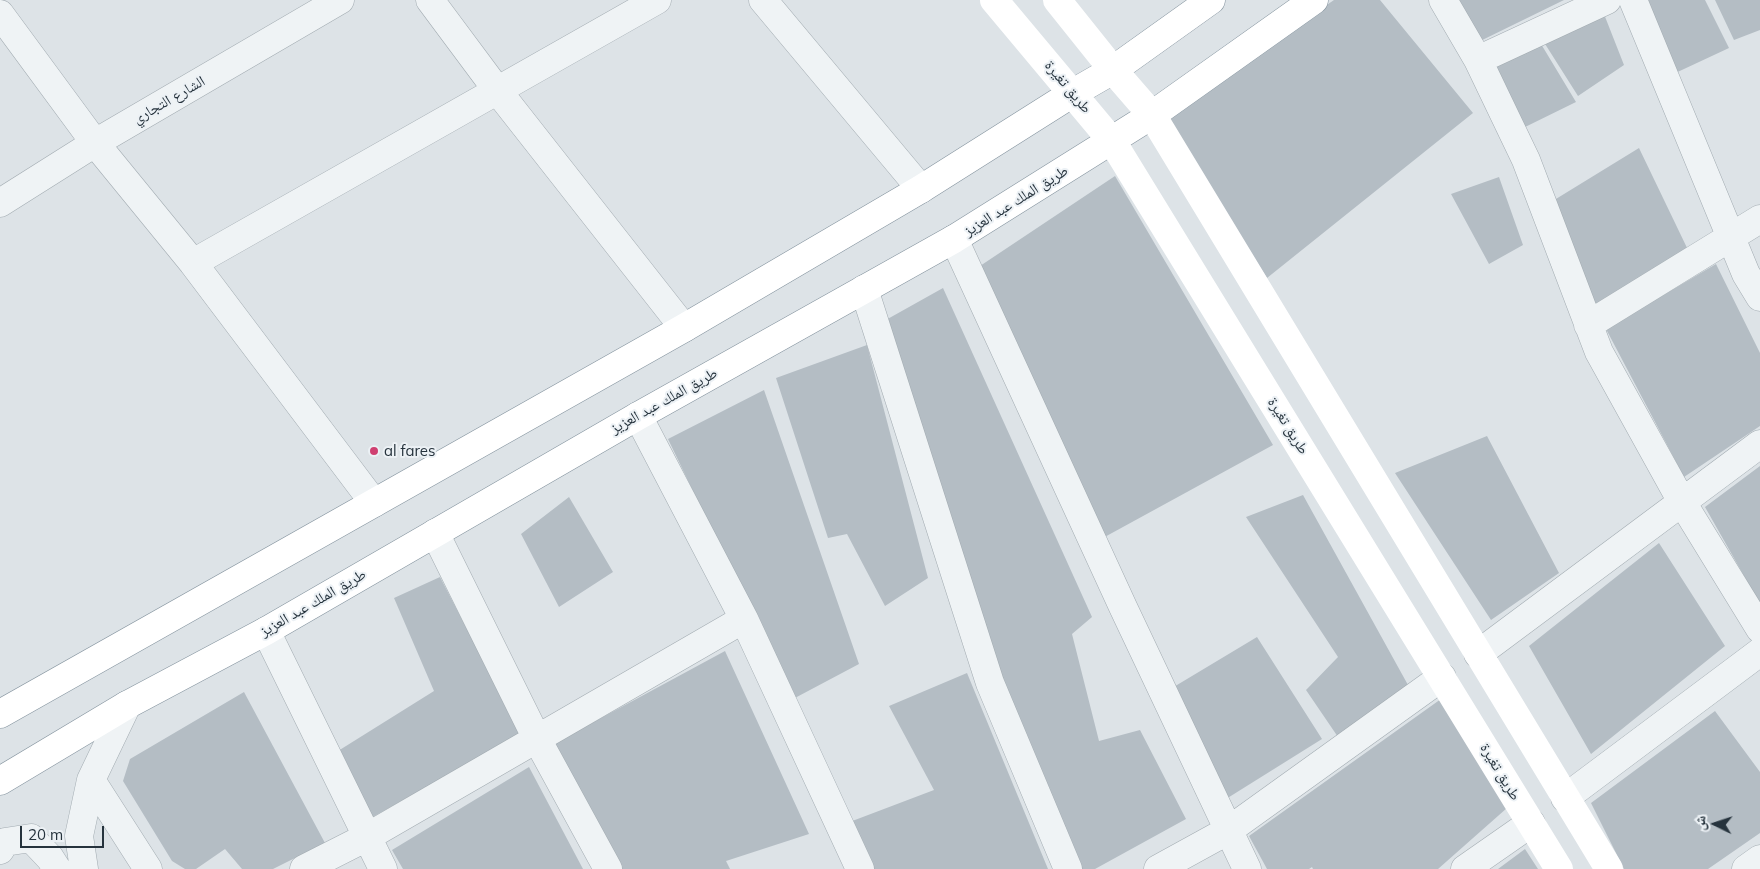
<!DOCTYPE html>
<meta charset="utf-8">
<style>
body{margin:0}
#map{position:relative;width:1760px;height:869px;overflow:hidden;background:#dde3e7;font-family:Mulish,"Noto Naskh Arabic",sans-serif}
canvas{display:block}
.north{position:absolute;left:1690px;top:799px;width:50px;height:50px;-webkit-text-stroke:4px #ecf1f5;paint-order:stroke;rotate:274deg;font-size:14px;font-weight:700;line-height:20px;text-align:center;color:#26333d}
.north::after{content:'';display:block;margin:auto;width:18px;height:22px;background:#26333d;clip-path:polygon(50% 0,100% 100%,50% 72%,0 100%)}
.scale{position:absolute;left:20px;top:826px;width:84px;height:22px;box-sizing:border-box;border:2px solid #26333d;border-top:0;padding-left:6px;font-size:15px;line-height:18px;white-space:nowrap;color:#26333d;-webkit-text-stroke:4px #ecf1f5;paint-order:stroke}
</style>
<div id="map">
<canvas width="1760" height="869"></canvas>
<div class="north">ش</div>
<div class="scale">20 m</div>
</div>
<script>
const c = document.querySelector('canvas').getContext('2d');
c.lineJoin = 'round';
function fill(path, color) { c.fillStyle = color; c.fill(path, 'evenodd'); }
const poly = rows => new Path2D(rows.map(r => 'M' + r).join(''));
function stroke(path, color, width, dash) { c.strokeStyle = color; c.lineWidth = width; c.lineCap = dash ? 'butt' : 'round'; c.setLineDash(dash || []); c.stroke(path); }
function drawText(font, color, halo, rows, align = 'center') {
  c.font = font + ' Mulish,"Noto Naskh Arabic",sans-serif'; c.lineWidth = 4; c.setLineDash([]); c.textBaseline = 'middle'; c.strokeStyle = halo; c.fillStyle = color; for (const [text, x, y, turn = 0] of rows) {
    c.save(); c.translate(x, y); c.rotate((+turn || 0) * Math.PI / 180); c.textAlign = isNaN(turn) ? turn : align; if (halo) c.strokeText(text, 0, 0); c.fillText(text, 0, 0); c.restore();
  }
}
fill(poly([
 [1334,0,1380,0,1473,113,1267,278,1163,117],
 [1443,0,1564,0,1470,46],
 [1639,0,1705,0,1729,48,1669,76],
 [1715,0,1760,0,1760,30,1734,40],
 [1602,9,1624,65,1578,96,1540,36],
 [1538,39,1576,102,1519,130,1483,62],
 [1639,148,1689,252,1593,307,1551,202],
 [1115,176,1273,445,1101,539,977,268],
 [1499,177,1523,245,1489,264,1451,194],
 [1716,264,1760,353,1760,426,1684,477,1606,329],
 [943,288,1092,617,1072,634,1099,741,1140,730,1186,819,1095,869,1078,869,998,668,884,321],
 [867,345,928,578,885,606,847,534,828,538,776,378],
 [764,390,859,664,793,699,668,439],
 [1487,436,1559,573,1491,620,1395,473],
 [1760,466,1760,604,1705,507],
 [1303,495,1408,685,1338,737,1306,690,1338,657,1246,517],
 [569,497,613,572,559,607,521,534],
 [1659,543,1725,646,1591,754,1529,646],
 [440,577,521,734,369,819,338,751,434,691,394,598],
 [1257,637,1322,739,1226,799,1172,688],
 [725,651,809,834,726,861,730,869,621,869,553,744],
 [967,673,1048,869,869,869,847,823,934,790,889,706],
 [244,692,325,843,273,869,242,869,225,849,196,869,185,869,172,861,123,781,130,759],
 [1441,699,1507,808,1438,869,1313,869,1312,867,1309,869,1267,869,1249,836],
 [1715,711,1760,772,1760,833,1708,869,1624,869,1591,803],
 [529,767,583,869,403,869,392,850],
 [1525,849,1538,869,1498,869]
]), '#b4bdc4');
const street = poly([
 [430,0,497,90,684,328],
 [763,0,921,189],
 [1443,0,1478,60,1526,160,1599,352,1682,502,1760,629],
 [1633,0,1746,274,1760,297],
 [0,14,95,143,193,263,374,503],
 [1478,60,1607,0],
 [0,203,95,143,340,0],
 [954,239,1123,607,1247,869],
 [193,263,657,0],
 [864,289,990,683,1068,869],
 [1588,325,1760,219],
 [638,416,744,619,860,869],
 [435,533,537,739,608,869],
 [266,631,383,869],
 [1478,654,1760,444],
 [91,780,148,869],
 [1565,798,1760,652],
 [0,850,5,842,31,838,50,858,57,869],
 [84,869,79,836,91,780,127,705],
 [304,869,367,837,744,619],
 [1158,869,1229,830,1442,677],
 [1465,869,1531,823],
 [1746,869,1760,859]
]);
const highway = poly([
 [0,714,684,328,921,189,1073,93,1113,70,1211,0],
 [0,781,127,705,266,631,638,416,954,239,1152,115,1314,0]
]);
stroke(street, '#a2abb1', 29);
stroke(highway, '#84939e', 29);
stroke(street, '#eff3f5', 28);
stroke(poly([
 [994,0,1112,141,1559,869],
 [1057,0,1113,70,1152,115,1609,869]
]), '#fff', 28);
stroke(highway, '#fff', 28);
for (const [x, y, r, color] of [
 [374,451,5,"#cf3f70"]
]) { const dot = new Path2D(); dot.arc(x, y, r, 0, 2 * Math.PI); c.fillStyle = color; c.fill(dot); stroke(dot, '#ecf1f5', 2); }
drawText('15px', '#26333d', '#ecf1f5', [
 ["طريق تغيرة",1068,87,50],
 ["الشارع التجاري",169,100,-30],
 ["طريق الملك عبد العزيز",1016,201,-32],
 ["طريق الملك عبد العزيز",664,401,-29],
 ["طريق تغيرة",1288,426,58],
 ["طريق الملك عبد العزيز",313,603,-30],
 ["طريق تغيرة",1500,772,59]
]);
drawText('15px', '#26333d', '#ecf1f5', [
 ["al fares",384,451]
], 'left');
</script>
